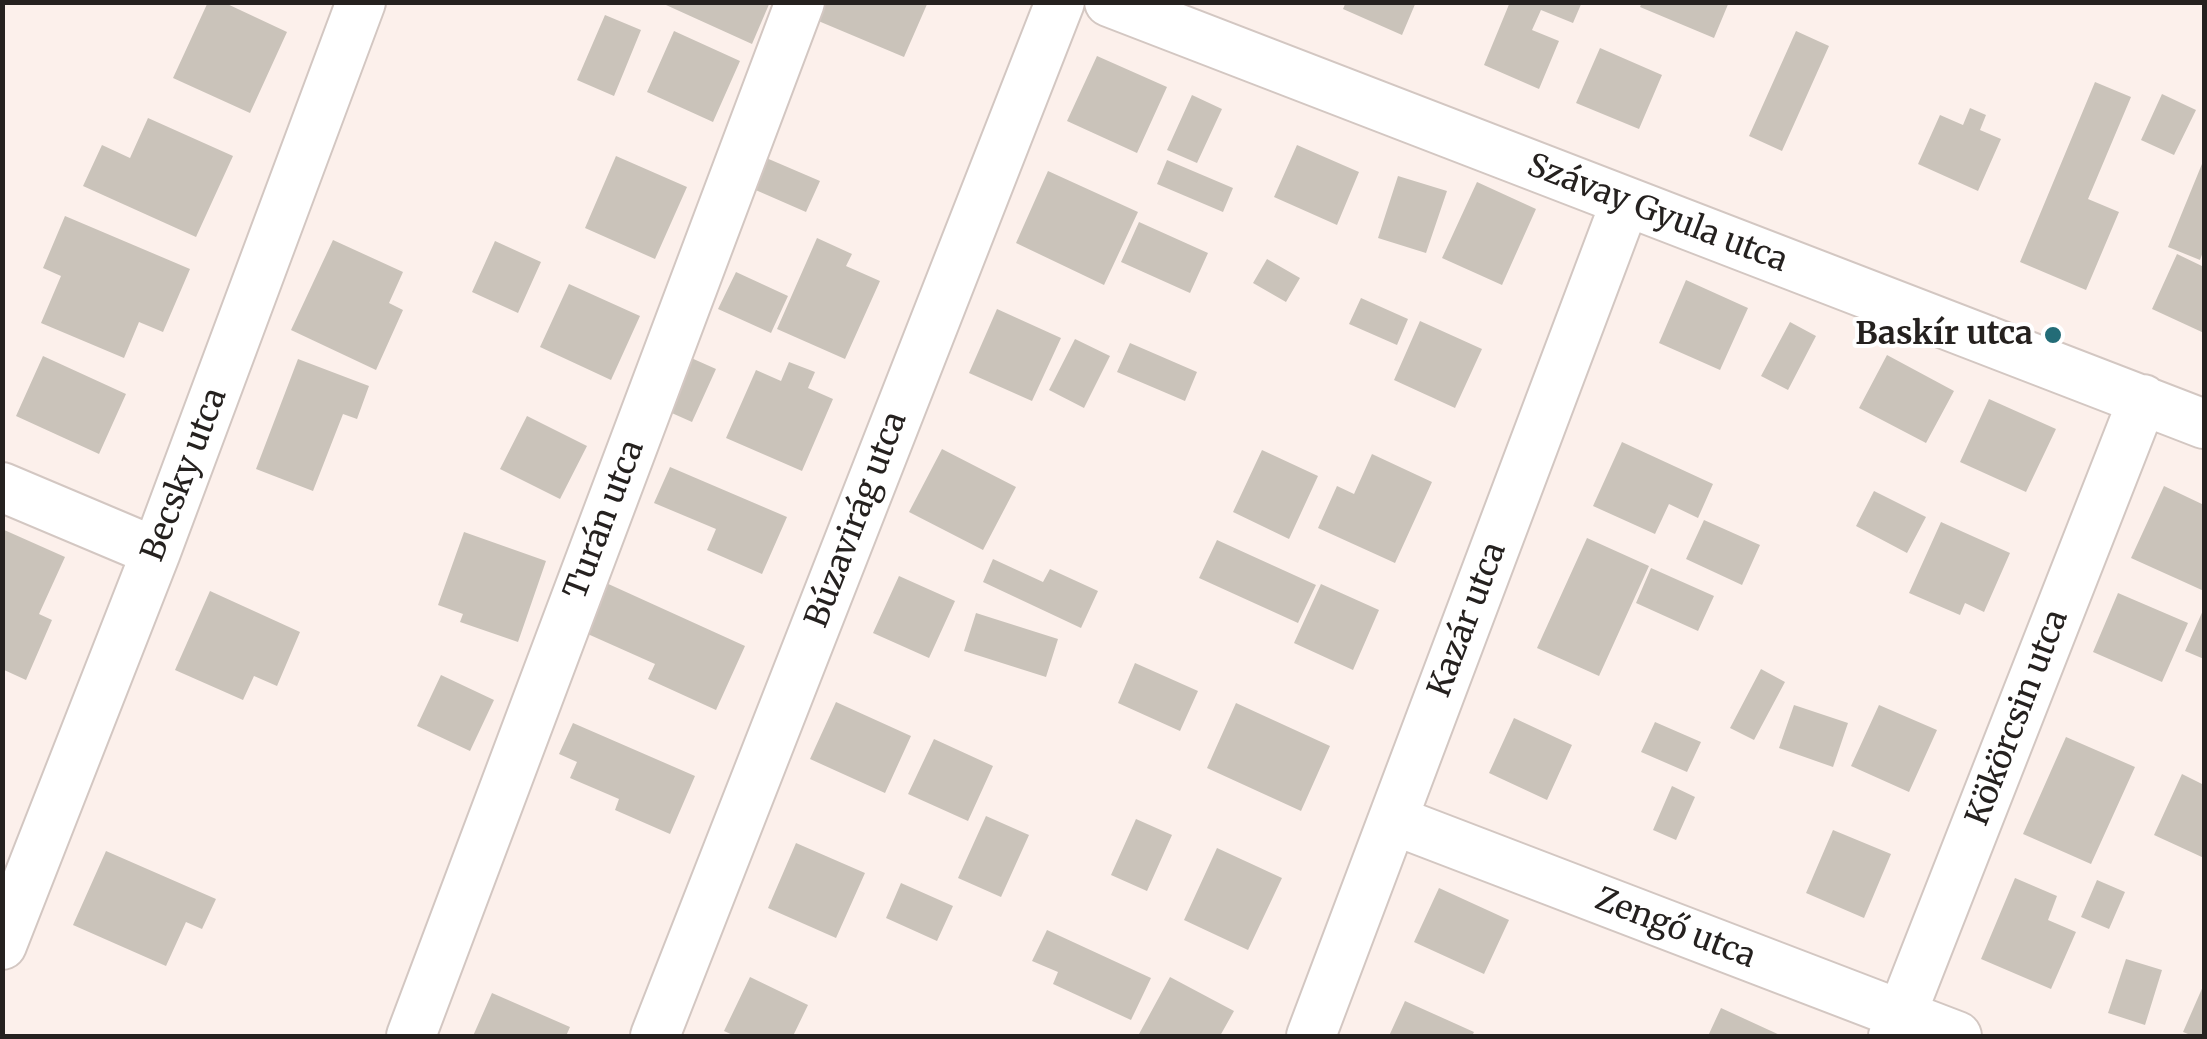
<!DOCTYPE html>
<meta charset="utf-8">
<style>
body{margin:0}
#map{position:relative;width:2207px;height:1039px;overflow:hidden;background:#fcf0eb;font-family:Merriweather,serif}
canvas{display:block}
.frame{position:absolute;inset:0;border:5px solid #25211f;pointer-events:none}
</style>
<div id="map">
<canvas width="2207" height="1039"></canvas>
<div class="frame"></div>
</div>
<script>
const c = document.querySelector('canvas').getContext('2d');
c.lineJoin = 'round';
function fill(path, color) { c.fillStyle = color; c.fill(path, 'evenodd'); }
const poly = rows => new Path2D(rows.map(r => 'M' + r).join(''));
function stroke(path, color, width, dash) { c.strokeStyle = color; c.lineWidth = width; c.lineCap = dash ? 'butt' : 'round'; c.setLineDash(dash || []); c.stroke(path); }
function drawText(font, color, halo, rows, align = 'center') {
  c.font = font + ' Merriweather,serif'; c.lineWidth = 8; c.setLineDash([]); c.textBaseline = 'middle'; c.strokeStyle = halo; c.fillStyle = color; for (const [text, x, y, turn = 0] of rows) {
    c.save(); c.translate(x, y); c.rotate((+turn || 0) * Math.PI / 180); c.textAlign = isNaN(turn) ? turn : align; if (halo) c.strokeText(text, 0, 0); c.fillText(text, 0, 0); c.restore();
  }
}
fill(poly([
 [208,2,223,2,287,32,250,113,173,78],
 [668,2,770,2,752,44,666,5],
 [823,2,928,2,904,57,816,20],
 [1346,2,1416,2,1402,35,1343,9],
 [1510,2,1582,2,1573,23,1541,10,1532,30,1559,41,1539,89,1484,65],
 [1642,2,1729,2,1714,38,1640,7],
 [605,15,641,30,614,96,577,80],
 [674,31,740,61,713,122,647,92],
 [1796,31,1829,46,1782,151,1749,136],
 [1600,48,1662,75,1639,129,1576,103],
 [1097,56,1167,87,1137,153,1067,121],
 [2095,82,2131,97,2088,199,2119,212,2086,290,2020,262],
 [2162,94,2196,110,2174,155,2141,140],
 [1192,95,1222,109,1197,163,1167,150],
 [1970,108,1986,115,1980,130,2001,139,1978,191,1918,164,1940,115,1963,125],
 [148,118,233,156,196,237,83,186,102,145,130,158],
 [1297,145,1359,172,1337,225,1274,197],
 [616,156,687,187,655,259,585,228],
 [764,157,820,181,806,212,751,188],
 [2204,159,2204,249,2200,260,2168,247],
 [1167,160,1233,188,1223,212,1157,184],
 [1048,171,1138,212,1104,285,1016,243],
 [1398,176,1447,191,1426,253,1378,238],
 [1477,182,1536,209,1502,285,1442,258],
 [65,216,190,269,163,332,139,322,124,358,41,323,61,276,43,268],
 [1139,222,1208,253,1190,293,1121,262],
 [817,238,852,254,846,266,880,281,845,359,777,329],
 [333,240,403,272,389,303,403,310,376,370,291,330],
 [495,241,541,262,518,313,472,292],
 [2177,254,2204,267,2204,333,2152,309],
 [1267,259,1300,278,1286,302,1253,283],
 [736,272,788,296,771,333,718,309],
 [1686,280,1748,308,1720,370,1659,343],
 [569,284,640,316,611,380,540,347],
 [1361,298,1408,319,1397,345,1349,324],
 [997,309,1061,338,1032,401,969,373],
 [1420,321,1482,349,1455,408,1394,380],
 [1790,322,1816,336,1788,390,1761,376],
 [1075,339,1110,356,1084,408,1049,390],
 [1130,343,1197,372,1185,401,1117,372],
 [1887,355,1954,391,1926,443,1859,408],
 [43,356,126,394,99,454,16,416],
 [689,357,716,369,692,422,665,410],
 [298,359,369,386,357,419,343,414,313,491,256,469],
 [789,362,815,372,808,388,833,399,802,471,726,438,756,370,781,381],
 [1989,399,2056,429,2026,492,1960,462],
 [527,416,587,446,560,499,500,469],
 [1622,442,1713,484,1698,518,1669,504,1655,534,1593,506],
 [942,449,1016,487,983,550,909,512],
 [1262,450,1318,476,1289,539,1233,512],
 [1372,454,1432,482,1395,563,1318,528,1337,486,1354,494],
 [670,467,787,517,762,574,707,550,716,529,654,503],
 [2164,486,2204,505,2204,591,2131,558],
 [1874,491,1926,517,1907,553,1856,526],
 [1704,520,1760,545,1742,585,1686,559],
 [1941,522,2010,553,1984,612,1965,603,1960,615,1909,593],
 [2,529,65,557,39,614,52,620,26,680,2,669],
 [464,532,546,561,518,642,460,622,463,614,438,605],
 [1587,538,1649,566,1599,676,1537,648],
 [1217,540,1316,585,1298,623,1199,578],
 [993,559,1043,582,1050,569,1098,591,1081,628,983,582],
 [1651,568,1714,596,1698,631,1636,603],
 [899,576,955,601,929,658,873,633],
 [604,582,745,646,716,710,648,679,655,664,581,631],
 [1321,584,1379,610,1353,670,1294,643],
 [210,591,300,632,277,686,254,676,243,700,175,670],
 [2118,593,2188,623,2162,682,2093,652],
 [2204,608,2204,659,2185,651],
 [976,613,1058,639,1046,677,964,651],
 [1135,663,1198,691,1180,731,1118,703],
 [1761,669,1785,682,1754,740,1730,728],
 [441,675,494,700,470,751,417,726],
 [836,702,911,736,885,793,810,759],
 [1236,703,1330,746,1301,811,1207,768],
 [1794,705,1848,723,1833,767,1779,748],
 [1879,705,1937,730,1909,792,1851,766],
 [1514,718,1572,745,1547,800,1489,773],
 [1655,722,1701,742,1687,772,1641,752],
 [573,723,695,776,670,834,615,810,619,799,570,778,577,762,559,754],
 [2066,737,2135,767,2091,864,2023,834],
 [934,739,993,766,968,821,908,794],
 [2182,774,2204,785,2204,858,2154,835],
 [1672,786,1695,797,1676,840,1653,830],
 [986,816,1029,835,1001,897,958,878],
 [1136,819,1172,835,1147,891,1111,875],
 [1833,830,1891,854,1864,918,1806,893],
 [796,843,865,873,836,938,768,908],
 [1217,848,1282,878,1248,950,1184,920],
 [106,851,216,899,202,929,186,922,166,966,73,925],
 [2015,878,2057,896,2048,920,2076,932,2051,989,1981,959],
 [2097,880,2125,892,2109,929,2081,917],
 [901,883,953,906,937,941,886,918],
 [1439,888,1509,920,1484,974,1414,942],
 [1047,930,1151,978,1131,1020,1053,984,1058,972,1032,961],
 [2126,959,2162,970,2145,1025,2108,1013],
 [750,977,808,1005,793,1036,735,1036,724,1031],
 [1170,977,1234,1011,1220,1036,1143,1036,1139,1034],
 [2204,984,2204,1036,2193,1036,2183,1032],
 [492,993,570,1027,566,1036,473,1036],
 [1405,1001,1474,1032,1472,1036,1389,1036],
 [1721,1008,1782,1036,1708,1036]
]), '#cac3ba');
const minor = poly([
 [1109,2,2204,424],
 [2,487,156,552],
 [1393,820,1957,1036],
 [2,945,156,552,361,2],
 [411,1036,800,2],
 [655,1036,1060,2],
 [1311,1036,1625,203],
 [1893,1036,2143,399]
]);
stroke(minor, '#d3c7c2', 52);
stroke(minor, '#fff', 48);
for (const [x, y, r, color] of [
 [2053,335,10,"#236c77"]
]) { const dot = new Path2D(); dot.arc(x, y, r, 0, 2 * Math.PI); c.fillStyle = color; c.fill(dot); stroke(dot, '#fff', 4); }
drawText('32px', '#25211f', '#fff', [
 ["Szávay Gyula utca",1657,214,21],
 ["Becsky utca",185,475,-69],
 ["Turán utca",605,520,-69],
 ["Búzavirág utca",857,520,-69],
 ["Kazár utca",1468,620,-69],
 ["Kökörcsin utca",2018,718,-69],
 ["Zengő utca",1675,929,21]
]);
drawText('bold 32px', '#25211f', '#fff', [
 ["Baskír utca",2033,335]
], 'right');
</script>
